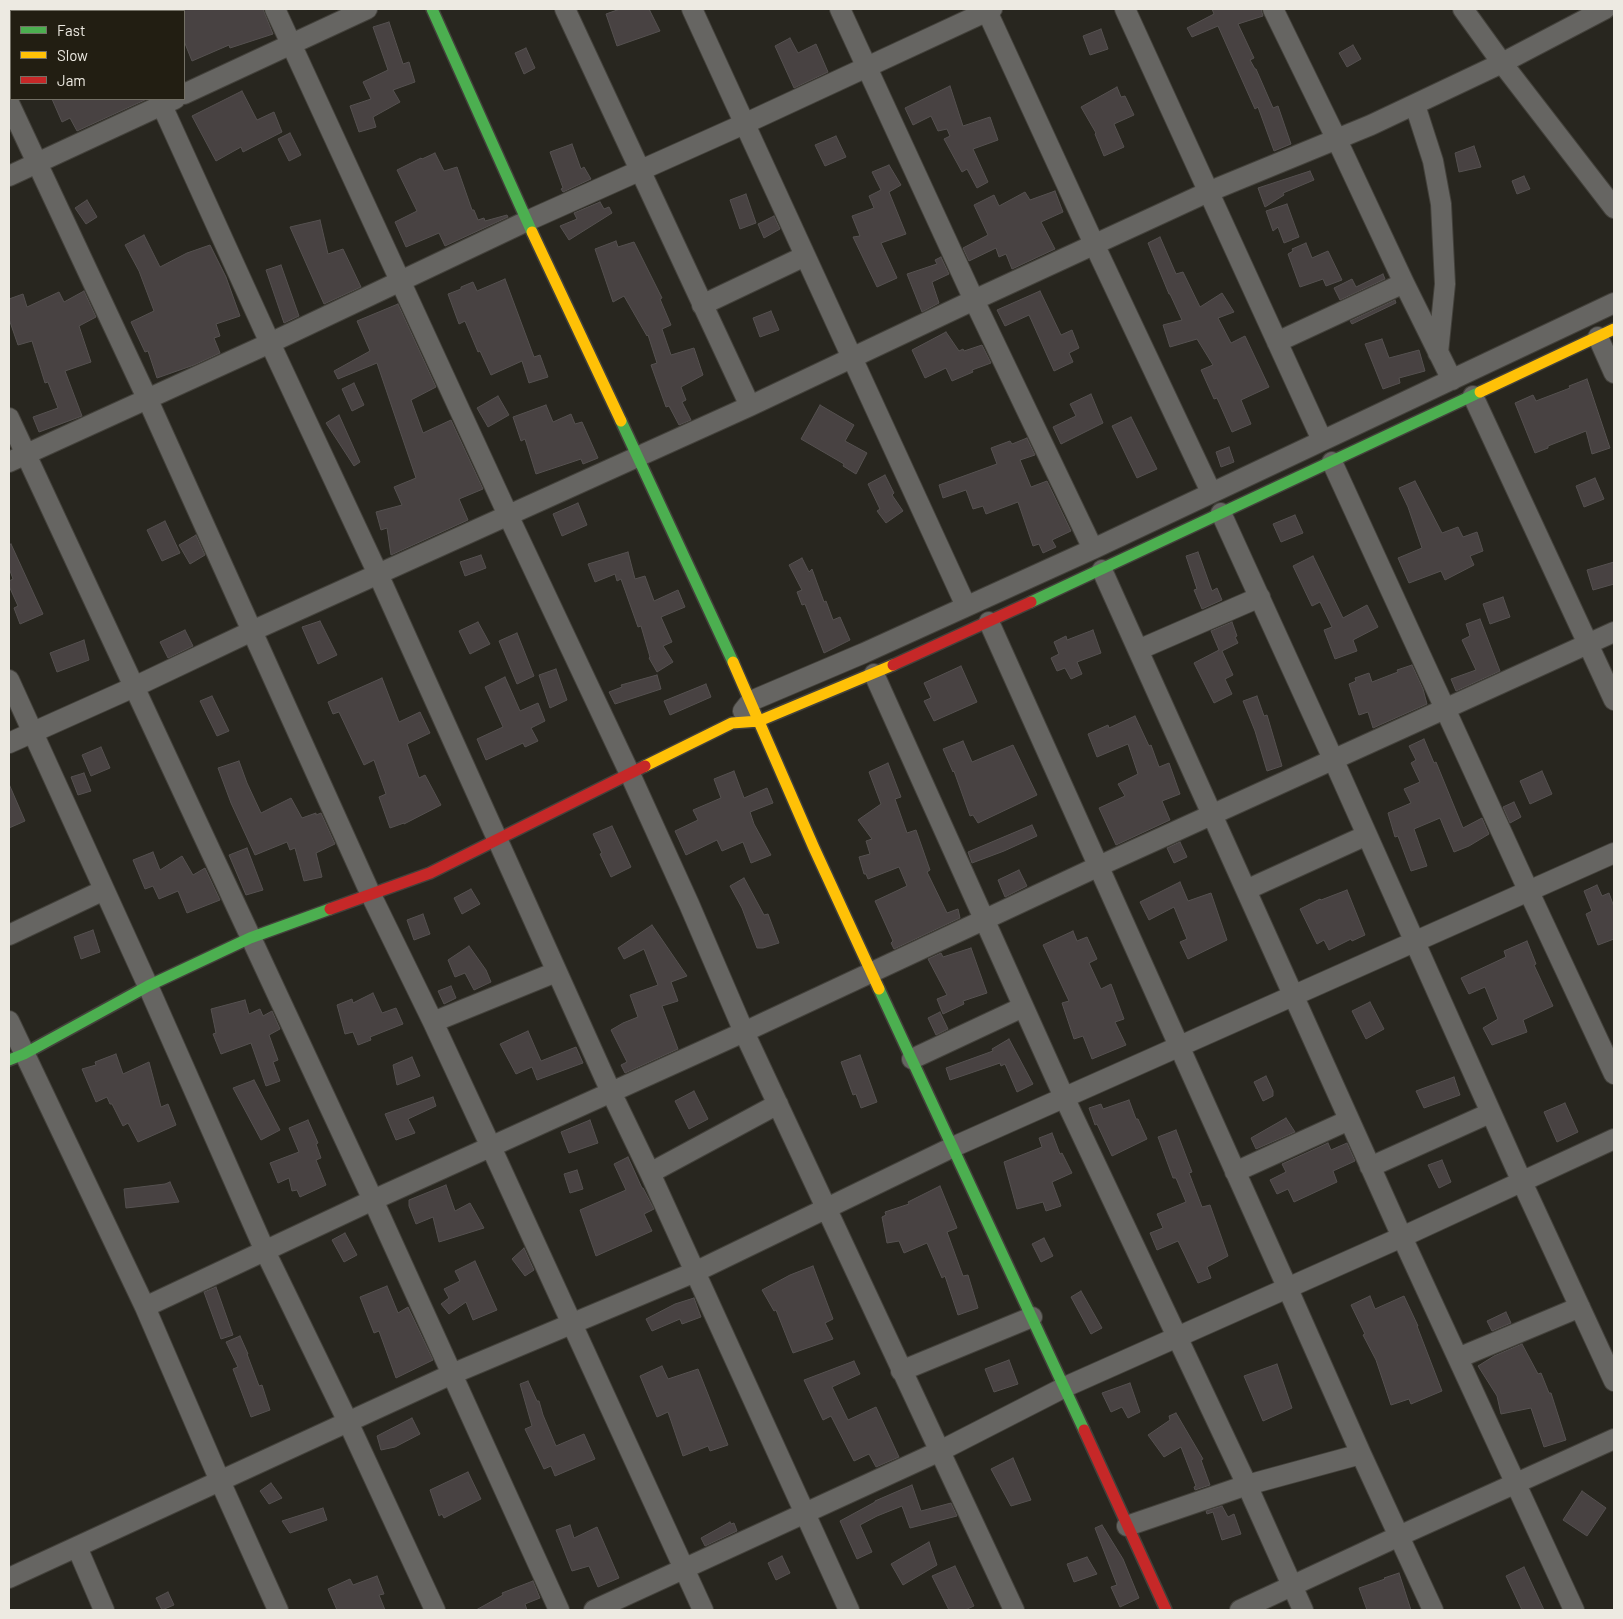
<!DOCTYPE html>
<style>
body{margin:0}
#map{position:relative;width:1623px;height:1619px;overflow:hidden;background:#28261f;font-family:Barlow,sans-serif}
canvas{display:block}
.frame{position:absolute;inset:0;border:10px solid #edeae2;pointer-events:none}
.legend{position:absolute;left:10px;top:10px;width:175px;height:90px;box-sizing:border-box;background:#221e12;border:1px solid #737065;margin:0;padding:6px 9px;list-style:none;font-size:15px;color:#edeae2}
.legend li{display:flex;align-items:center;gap:10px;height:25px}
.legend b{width:25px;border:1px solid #737065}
</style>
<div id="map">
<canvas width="1623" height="1619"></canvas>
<div class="frame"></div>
<ul class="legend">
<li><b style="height:6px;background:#4caf50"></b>Fast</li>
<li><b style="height:6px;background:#ffc107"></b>Slow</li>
<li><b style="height:6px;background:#c62828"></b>Jam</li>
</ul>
</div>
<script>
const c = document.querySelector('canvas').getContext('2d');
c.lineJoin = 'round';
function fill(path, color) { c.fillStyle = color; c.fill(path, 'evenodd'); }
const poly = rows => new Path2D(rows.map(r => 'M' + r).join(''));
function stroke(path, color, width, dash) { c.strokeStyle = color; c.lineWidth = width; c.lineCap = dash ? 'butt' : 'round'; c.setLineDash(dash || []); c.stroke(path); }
const building = poly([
 [184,9,263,9,273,34,230,48,229,45,192,61,184,41,184,9],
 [620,9,649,9,660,31,617,46,606,14,620,9],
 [1212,9,1261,9,1263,16,1238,24,1254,58,1250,60,1255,69,1256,69,1273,108,1278,106,1291,144,1274,151,1258,107,1255,109,1218,26,1192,37,1187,28,1214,14,1212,9],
 [389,22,403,64,409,62,415,82,393,90,400,102,373,117,376,127,359,132,350,106,371,99,363,82,388,70,373,27,389,22],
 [1101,29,1108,49,1090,55,1083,36,1101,29],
 [790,38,798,53,816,44,828,72,794,88,775,46,790,38],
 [1353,45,1361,59,1347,67,1339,53,1353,45],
 [526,48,535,68,524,74,515,53,526,48],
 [950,86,963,126,990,117,998,140,973,149,988,182,977,188,967,169,962,172,944,139,950,136,947,129,938,131,931,116,913,125,905,108,950,86],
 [1117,87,1121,97,1125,96,1134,115,1114,124,1124,147,1104,156,1095,134,1096,133,1081,107,1117,87],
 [242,91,257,120,274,112,282,132,243,152,241,147,216,161,192,116,242,91],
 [52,99,147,99,77,131,70,118,62,122,52,99],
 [290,133,301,155,289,161,278,139,290,133],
 [836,136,846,157,825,166,815,145,836,136],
 [572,144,581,169,584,167,591,179,563,192,561,189,563,188,550,152,572,144],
 [1474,146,1481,167,1459,172,1455,153,1474,146],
 [435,153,444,171,457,167,472,210,474,210,478,220,484,218,485,221,507,215,508,217,445,246,439,233,406,247,395,222,417,211,397,170,421,158,422,159,435,153],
 [889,165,901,185,889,192,906,234,881,243,897,278,877,287,853,237,860,236,852,216,874,208,869,196,881,190,872,172,889,165],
 [1310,171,1314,180,1283,193,1284,195,1265,207,1258,188,1310,171],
 [1524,176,1530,189,1517,194,1512,181,1524,176],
 [1055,191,1063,212,1041,222,1055,249,1012,269,1006,254,999,257,996,248,969,261,963,248,988,235,974,205,994,195,999,206,1025,192,1030,200,1055,191],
 [746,194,756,223,740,229,730,200,746,194],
 [87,200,97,217,86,224,75,208,87,200],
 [600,202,604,209,609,207,612,213,569,240,560,226,577,219,574,213,600,202],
 [1287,204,1299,237,1284,243,1278,227,1273,231,1266,211,1287,204],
 [774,216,780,229,764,238,758,224,774,216],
 [320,220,328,254,343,249,361,287,324,304,290,227,320,220],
 [144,235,160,267,187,253,210,245,226,277,240,316,216,324,220,336,214,338,220,353,194,365,157,378,148,351,145,352,131,322,154,311,139,271,125,245,144,235],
 [1160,237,1176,274,1183,272,1200,307,1222,293,1234,312,1218,318,1231,343,1245,336,1269,387,1241,400,1251,424,1232,432,1217,398,1214,399,1201,370,1213,365,1197,339,1170,347,1163,325,1182,320,1170,294,1169,294,1148,243,1160,237],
 [616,241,618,247,634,242,662,298,660,299,671,325,662,329,671,355,694,348,703,375,681,387,686,400,682,402,691,420,679,425,669,406,666,407,651,365,657,363,648,335,647,336,624,296,613,302,595,249,616,241],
 [1306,243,1312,258,1328,251,1342,280,1326,286,1323,279,1300,287,1288,254,1293,251,1292,249,1306,243],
 [941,257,949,274,932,282,939,303,922,312,907,274,937,264,935,260,941,257],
 [281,265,299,316,284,323,266,270,281,265],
 [1383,274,1385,279,1340,300,1334,288,1352,279,1356,287,1383,274],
 [505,279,534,357,540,355,548,377,529,383,522,361,491,375,480,351,478,352,465,321,459,324,448,294,461,289,461,287,473,282,477,291,505,279],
 [84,291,96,317,79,326,91,362,65,371,82,416,39,432,33,417,58,408,48,382,45,383,32,341,18,345,9,319,9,299,23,294,27,307,59,292,64,302,84,291],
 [1040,291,1061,335,1072,330,1079,348,1069,353,1073,362,1054,371,1029,315,1005,326,997,310,1040,291],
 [1395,300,1396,303,1352,324,1350,321,1395,300],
 [398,304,436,387,411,400,423,433,451,420,483,489,459,499,468,520,391,555,387,528,381,530,376,512,402,505,394,487,416,478,377,363,338,379,334,371,370,351,357,321,398,304],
 [771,311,779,330,760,337,753,318,771,311],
 [946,332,959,351,963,349,964,351,982,345,991,363,972,370,973,372,952,381,946,368,925,378,912,350,946,332],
 [1382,339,1389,358,1419,350,1425,371,1399,378,1400,383,1383,389,1365,344,1382,339],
 [1587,379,1610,448,1592,454,1586,431,1548,446,1548,448,1535,453,1515,403,1533,395,1536,401,1570,388,1569,386,1587,379],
 [354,383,364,405,352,411,342,389,354,383],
 [1091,394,1103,423,1061,444,1053,427,1076,416,1070,404,1091,394],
 [498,396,509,415,488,427,477,408,498,396],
 [546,405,553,422,571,414,575,424,582,422,598,458,583,464,581,459,536,474,525,439,521,441,513,417,546,405],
 [820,405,854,425,845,441,867,453,856,474,843,466,844,464,801,439,820,405],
 [339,415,360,462,354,466,326,423,339,415],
 [1131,417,1157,469,1137,478,1112,426,1131,417],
 [1027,438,1035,455,1020,460,1031,487,1047,481,1071,531,1052,540,1056,547,1043,553,1039,544,1033,546,1018,502,986,514,983,506,973,509,966,490,943,498,939,485,997,464,991,448,1010,441,1012,444,1027,438],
 [1229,447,1234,462,1221,467,1216,452,1229,447],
 [885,475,894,493,892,495,903,511,886,523,877,511,880,509,868,484,885,475],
 [1595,478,1604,499,1584,507,1576,486,1595,478],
 [1415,481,1442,533,1458,527,1463,537,1477,532,1483,551,1470,556,1474,565,1445,580,1441,571,1409,583,1398,558,1422,548,1408,507,1399,488,1415,481],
 [578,503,587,525,562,536,553,514,578,503],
 [1295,515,1303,533,1281,542,1273,524,1295,515],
 [165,521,180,553,162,561,147,530,165,521],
 [196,535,205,555,190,564,179,545,196,535],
 [11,544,43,614,20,624,14,608,18,606,9,586,9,581,13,579,9,568,9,545,11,544],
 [628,552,635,579,645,576,654,601,678,590,685,607,661,617,672,642,663,646,673,662,657,672,649,658,650,657,641,626,638,627,621,579,617,581,615,574,595,582,588,564,628,552],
 [1198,552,1212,591,1217,588,1222,600,1202,609,1194,590,1197,589,1186,556,1198,552],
 [481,555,486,568,465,576,460,562,481,555],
 [1313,556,1343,618,1367,605,1378,627,1353,640,1357,651,1335,659,1324,630,1332,627,1320,602,1312,606,1293,566,1313,556],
 [802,558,809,572,812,569,824,602,826,601,833,620,840,617,850,640,824,653,805,604,802,605,797,592,802,590,789,565,802,558],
 [1614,562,1614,584,1593,590,1587,570,1614,562],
 [1503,597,1510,617,1490,624,1483,604,1503,597],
 [1480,619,1500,671,1456,691,1451,679,1476,670,1462,640,1470,636,1466,624,1480,619],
 [320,621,337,655,318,664,302,627,320,621],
 [478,622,490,644,470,654,459,631,478,622],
 [1232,622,1237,636,1235,637,1238,643,1222,651,1233,675,1225,679,1232,694,1214,703,1194,663,1219,650,1211,631,1232,622],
 [185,630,193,646,168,658,160,642,185,630],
 [1093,630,1101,653,1077,662,1082,674,1071,679,1065,668,1057,671,1051,658,1059,654,1054,642,1066,636,1067,640,1093,630],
 [517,633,534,676,517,684,499,641,517,633],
 [84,640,89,660,57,672,50,653,84,640],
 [1412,665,1423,689,1427,704,1373,728,1368,712,1359,715,1349,684,1356,681,1355,678,1369,673,1372,682,1398,672,1397,670,1412,665],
 [961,666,977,702,934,721,924,701,931,698,924,683,961,666],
 [556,669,567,700,550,708,539,675,556,669],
 [657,675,661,689,615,704,609,692,622,687,621,685,657,675],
 [505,677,520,711,538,703,545,721,531,728,538,741,525,747,523,743,486,760,477,739,503,727,485,687,505,677],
 [382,678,399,722,420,712,430,733,407,744,419,778,425,775,441,805,404,824,404,823,390,828,379,797,386,794,374,760,364,765,339,712,333,714,328,702,382,678],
 [706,684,711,697,670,715,664,701,706,684],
 [212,696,229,731,217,736,200,701,212,696],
 [1257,696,1264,716,1267,715,1282,766,1267,771,1255,731,1243,701,1257,696],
 [1135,716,1149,746,1151,745,1159,767,1169,763,1180,794,1162,801,1170,820,1116,845,1099,808,1125,796,1118,784,1138,774,1128,744,1097,757,1088,734,1108,725,1109,728,1135,716],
 [1424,739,1434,763,1436,762,1463,828,1482,818,1489,834,1469,846,1454,852,1440,818,1414,829,1427,866,1411,871,1398,836,1395,837,1388,813,1411,803,1404,789,1420,782,1411,763,1416,760,1409,746,1424,739],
 [963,741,972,762,1013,745,1037,795,978,823,973,815,970,816,954,771,953,772,943,749,963,741],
 [101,747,110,768,91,776,82,755,101,747],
 [239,761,247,783,261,813,291,798,302,818,316,813,316,815,321,813,335,844,316,853,322,877,304,881,295,848,290,850,287,842,255,855,231,803,218,768,239,761],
 [888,763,901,797,895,799,907,833,916,830,930,870,927,872,947,913,958,909,960,918,894,949,891,943,893,941,875,901,907,886,899,867,868,879,866,874,864,874,859,857,870,854,866,841,872,839,858,820,881,804,869,772,888,763],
 [734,771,744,798,767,788,773,803,750,812,754,824,771,855,751,863,743,842,722,851,717,840,686,855,675,831,698,820,693,810,721,798,714,779,734,771],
 [1542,771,1552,794,1530,804,1520,781,1542,771],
 [84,773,91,791,78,795,71,777,84,773],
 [9,784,25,821,9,828,9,784],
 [1514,802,1521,817,1510,823,1503,807,1514,802],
 [1032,825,1037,836,1004,851,972,863,968,852,1032,825],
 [612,826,631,867,611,877,600,854,602,853,593,834,612,826],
 [1180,842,1187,857,1174,863,1167,848,1180,842],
 [247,848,263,890,246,895,229,855,247,848],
 [153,852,160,870,182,856,193,875,205,868,220,900,187,913,178,891,159,899,153,886,145,889,133,860,153,852],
 [1019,870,1027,886,1005,897,998,880,1019,870],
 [744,878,764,915,768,914,779,943,763,948,757,948,742,908,730,886,744,878],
 [1180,882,1188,901,1211,893,1227,940,1188,959,1180,942,1187,939,1174,907,1149,920,1140,902,1180,882],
 [1597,885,1602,896,1609,893,1614,907,1614,939,1598,945,1586,914,1592,911,1584,891,1597,885],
 [471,889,480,904,462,914,454,898,471,889],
 [1347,890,1365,935,1352,941,1351,939,1329,950,1324,940,1317,944,1300,909,1320,899,1321,900,1347,890],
 [423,914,430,934,414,940,407,920,423,914],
 [652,925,687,976,671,982,678,1001,662,1006,678,1049,625,1073,621,1065,627,1062,611,1030,623,1023,638,1017,630,995,658,985,644,949,624,959,618,948,652,925],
 [93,930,100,952,81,959,74,937,93,930],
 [1073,931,1077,941,1087,937,1097,959,1089,963,1101,989,1111,984,1124,1019,1115,1022,1126,1045,1092,1059,1083,1036,1074,1039,1062,1003,1069,1001,1043,945,1073,931],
 [1527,941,1536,964,1534,965,1553,1006,1523,1020,1527,1032,1492,1045,1483,1028,1498,1019,1485,987,1469,994,1461,978,1506,957,1504,951,1527,941],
 [469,946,486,970,491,982,474,990,465,973,455,977,448,960,469,946],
 [971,948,987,993,963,1001,964,1004,943,1014,937,999,947,995,928,959,941,953,943,957,971,948],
 [451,986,456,998,444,1004,438,991,451,986],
 [373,993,382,1013,396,1008,403,1024,370,1037,371,1040,358,1045,353,1032,345,1034,337,1005,352,999,353,1003,373,993],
 [245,1000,249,1014,260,1009,263,1016,272,1011,280,1029,269,1035,278,1060,273,1062,280,1081,266,1086,251,1043,221,1054,213,1034,216,1033,211,1009,245,1000],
 [1370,1002,1384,1029,1366,1039,1352,1011,1370,1002],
 [940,1012,948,1029,936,1035,928,1018,940,1012],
 [528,1031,541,1061,576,1047,583,1063,537,1080,532,1067,516,1074,500,1044,528,1031],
 [1009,1039,1033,1084,1017,1092,1005,1064,1001,1066,1000,1063,950,1080,946,1068,993,1051,992,1049,1009,1039],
 [116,1054,123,1074,149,1062,161,1107,168,1104,176,1125,138,1142,128,1123,123,1126,112,1104,110,1104,107,1097,96,1102,82,1069,96,1065,95,1062,116,1054],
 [860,1055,877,1102,861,1108,856,1094,853,1095,841,1062,860,1055],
 [412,1057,420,1076,397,1085,393,1065,412,1057],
 [1266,1076,1273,1091,1273,1096,1263,1101,1254,1082,1266,1076],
 [1454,1077,1460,1095,1424,1108,1416,1091,1454,1077],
 [254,1080,280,1130,261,1140,233,1088,254,1080],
 [694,1091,708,1119,689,1129,675,1101,694,1091],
 [433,1097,436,1106,408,1119,415,1133,396,1140,385,1114,433,1097],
 [1129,1100,1136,1119,1138,1119,1147,1139,1112,1156,1097,1124,1095,1125,1089,1108,1101,1104,1103,1109,1129,1100],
 [1565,1103,1578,1132,1557,1142,1544,1112,1565,1103],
 [1286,1118,1295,1132,1256,1149,1251,1138,1286,1118],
 [308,1120,318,1143,316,1144,321,1158,316,1160,326,1185,300,1197,297,1190,292,1191,289,1178,278,1183,270,1163,299,1152,289,1128,308,1120],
 [590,1120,598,1143,569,1153,561,1132,590,1120],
 [1176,1130,1192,1172,1189,1173,1202,1207,1210,1205,1228,1256,1207,1267,1211,1278,1198,1283,1178,1241,1157,1250,1150,1233,1163,1228,1157,1214,1186,1202,1176,1178,1173,1178,1158,1137,1176,1130],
 [1052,1133,1060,1154,1062,1153,1072,1173,1052,1182,1061,1206,1046,1211,1043,1202,1017,1209,1004,1162,1042,1147,1039,1138,1052,1133],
 [1328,1143,1331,1150,1347,1143,1355,1161,1333,1171,1337,1182,1294,1202,1288,1189,1277,1194,1270,1180,1286,1172,1282,1164,1328,1143],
 [628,1157,642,1188,643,1188,654,1209,644,1214,652,1231,596,1256,580,1210,626,1190,614,1164,628,1157],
 [1442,1160,1451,1182,1439,1188,1428,1165,1442,1160],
 [577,1170,583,1189,570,1193,564,1174,577,1170],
 [170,1182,179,1202,126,1208,124,1189,165,1184,170,1182],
 [446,1185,455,1211,470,1203,484,1228,439,1242,433,1217,416,1224,409,1206,409,1200,446,1185],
 [940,1186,957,1228,947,1232,963,1276,968,1275,978,1308,958,1315,945,1276,942,1278,927,1243,904,1253,899,1241,887,1243,882,1217,886,1215,885,1212,909,1204,908,1202,940,1186],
 [345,1233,357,1255,344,1262,332,1240,345,1233],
 [1044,1238,1053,1256,1041,1262,1032,1244,1044,1238],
 [524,1248,534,1270,525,1276,512,1259,524,1248],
 [475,1261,497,1310,473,1320,466,1302,449,1314,441,1304,449,1298,444,1289,460,1281,455,1271,475,1261],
 [813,1266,833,1319,825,1323,833,1339,793,1353,776,1310,774,1311,762,1290,790,1275,813,1266],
 [387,1286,398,1313,408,1307,433,1360,396,1378,379,1331,374,1333,360,1297,387,1286],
 [216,1287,233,1335,221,1339,204,1292,216,1287],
 [1081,1291,1102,1328,1091,1334,1071,1297,1081,1291],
 [1370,1296,1375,1309,1404,1296,1418,1326,1417,1326,1442,1391,1411,1404,1409,1399,1391,1405,1376,1360,1363,1335,1365,1334,1351,1305,1370,1296],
 [694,1298,701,1317,682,1324,680,1319,652,1331,646,1319,675,1304,694,1298],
 [1506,1312,1511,1323,1492,1331,1487,1321,1506,1312],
 [240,1336,248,1354,247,1354,259,1386,262,1385,270,1410,251,1417,233,1369,238,1367,226,1342,240,1336],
 [1522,1344,1538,1374,1541,1373,1549,1393,1551,1393,1566,1440,1544,1447,1531,1408,1501,1414,1497,1396,1478,1366,1494,1356,1522,1344],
 [1009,1360,1018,1384,994,1392,985,1369,1009,1360],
 [854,1361,860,1374,832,1387,848,1420,876,1407,899,1457,876,1467,869,1454,854,1461,831,1416,823,1420,804,1380,854,1361],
 [1277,1364,1292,1408,1263,1421,1244,1376,1277,1364],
 [662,1366,668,1379,698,1369,728,1445,710,1451,708,1446,683,1456,668,1412,657,1417,640,1376,662,1366],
 [528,1381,537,1401,539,1401,543,1415,556,1446,584,1434,595,1459,555,1476,551,1466,544,1469,525,1429,532,1426,520,1384,528,1381],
 [1130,1383,1140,1412,1128,1418,1122,1407,1111,1412,1102,1393,1130,1383],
 [1176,1413,1203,1459,1201,1460,1210,1485,1195,1490,1194,1487,1196,1486,1181,1447,1164,1457,1148,1435,1170,1420,1169,1416,1176,1413],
 [412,1418,420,1434,395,1447,381,1450,377,1436,412,1418],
 [1013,1458,1031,1500,1011,1506,991,1469,1013,1458],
 [468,1472,481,1499,444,1518,442,1514,439,1516,430,1490,468,1472],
 [271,1483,282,1498,269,1504,260,1491,271,1483],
 [912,1485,921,1511,951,1503,957,1516,910,1528,902,1506,877,1516,860,1525,872,1552,857,1559,840,1521,875,1502,875,1501,912,1485],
 [1582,1491,1606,1508,1587,1536,1563,1520,1582,1491],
 [1222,1506,1228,1517,1234,1514,1241,1534,1222,1540,1213,1512,1207,1514,1206,1511,1222,1506],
 [323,1508,327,1520,290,1533,282,1521,323,1508],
 [730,1522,731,1524,734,1523,737,1531,705,1546,701,1538,730,1522],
 [570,1525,574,1538,597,1527,619,1578,598,1587,589,1566,572,1571,556,1530,570,1525],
 [1102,1525,1123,1559,1139,1598,1120,1607,1111,1587,1117,1585,1095,1528,1102,1525],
 [929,1542,937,1565,903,1585,891,1564,929,1542],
 [782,1556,790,1573,776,1580,768,1563,782,1556],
 [1087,1557,1097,1574,1074,1582,1067,1564,1087,1557],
 [955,1566,974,1606,965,1610,949,1610,932,1576,955,1566],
 [1524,1567,1544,1610,1522,1610,1506,1576,1524,1567],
 [1399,1573,1411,1610,1367,1610,1359,1588,1385,1579,1384,1578,1399,1573],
 [377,1576,384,1594,379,1595,385,1610,337,1610,328,1589,350,1579,353,1585,377,1576],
 [533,1581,540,1598,525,1604,527,1610,476,1610,503,1595,502,1593,533,1581],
 [168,1592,174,1605,162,1610,156,1598,168,1592]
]);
fill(building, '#484242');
stroke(building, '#555150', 1);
const street = poly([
 [116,9,117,11],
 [275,9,508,515,630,774,689,904,744,1032,1014,1610],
 [565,9,750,406],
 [692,9,966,606],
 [840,9,974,300,1093,549],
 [986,9,1095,246,1211,492],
 [1125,9,1322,440],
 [1273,9,1337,140,1404,283,1452,380],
 [1463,9,1502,63,1614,208],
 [65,11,70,9],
 [9,38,11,36],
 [184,94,367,9],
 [159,99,270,343,378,574,611,1092,650,1173,849,1610],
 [9,103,147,398,371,895,433,1022,491,1147,703,1610],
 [1415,105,1433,161,1441,204,1445,284,1438,353],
 [9,176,175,99],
 [702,305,805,256],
 [1598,337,1614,373],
 [1277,342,1404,283],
 [1473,396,1614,700],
 [9,418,373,1200,559,1610],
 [9,462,270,343,527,221,744,124,992,9],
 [1332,462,1529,892,1614,1074],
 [1221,513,1334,761,1522,1182,1614,1381],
 [1102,570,1402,1237,1574,1610],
 [989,622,1288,1289,1361,1454,1433,1610],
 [1138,650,1260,597],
 [874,674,1064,1097,1247,1485,1303,1610],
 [9,680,148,986,265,1251,348,1422,435,1610],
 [743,711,751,701,864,653,1093,549,1614,303],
 [9,743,134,687,252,631,750,406,974,300,1208,192,1371,125,1502,63,1605,9],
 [1246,890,1367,835],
 [9,935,104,890],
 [9,1021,145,1307,220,1481,278,1610],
 [433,1022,556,972],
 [912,1059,1023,1007],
 [1370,1167,1490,1113],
 [1235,1172,1349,1120],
 [650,1173,778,1104],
 [145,1307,373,1200,744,1032,1099,866,1614,632],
 [1458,1358,1580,1307],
 [901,1371,1032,1317],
 [1127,1526,1247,1485,1361,1454],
 [77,1547,104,1610],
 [9,1578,452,1374,695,1272,953,1147,1614,853],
 [594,1610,940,1451,1065,1387,1402,1237,1614,1139],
 [1240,1610,1399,1536,1614,1439]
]);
const fast = poly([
 [432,9,532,232],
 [621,421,733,662],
 [1031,602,1480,392],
 [879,989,1084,1430],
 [9,1060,24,1054,148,986,250,938,330,909]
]);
const slow = poly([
 [532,232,621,421],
 [1480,392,1614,329],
 [733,662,814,848,879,989],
 [645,766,732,723,759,721,893,665]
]);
const jam = poly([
 [893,665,1031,602],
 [330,909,430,873,645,766],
 [1084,1430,1166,1610]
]);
stroke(street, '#43413b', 22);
stroke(fast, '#43413b', 14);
stroke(slow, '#43413b', 14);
stroke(jam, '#43413b', 14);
stroke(street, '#666562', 20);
stroke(fast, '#4caf50', 11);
stroke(slow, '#ffc107', 11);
stroke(jam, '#c62828', 11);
</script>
